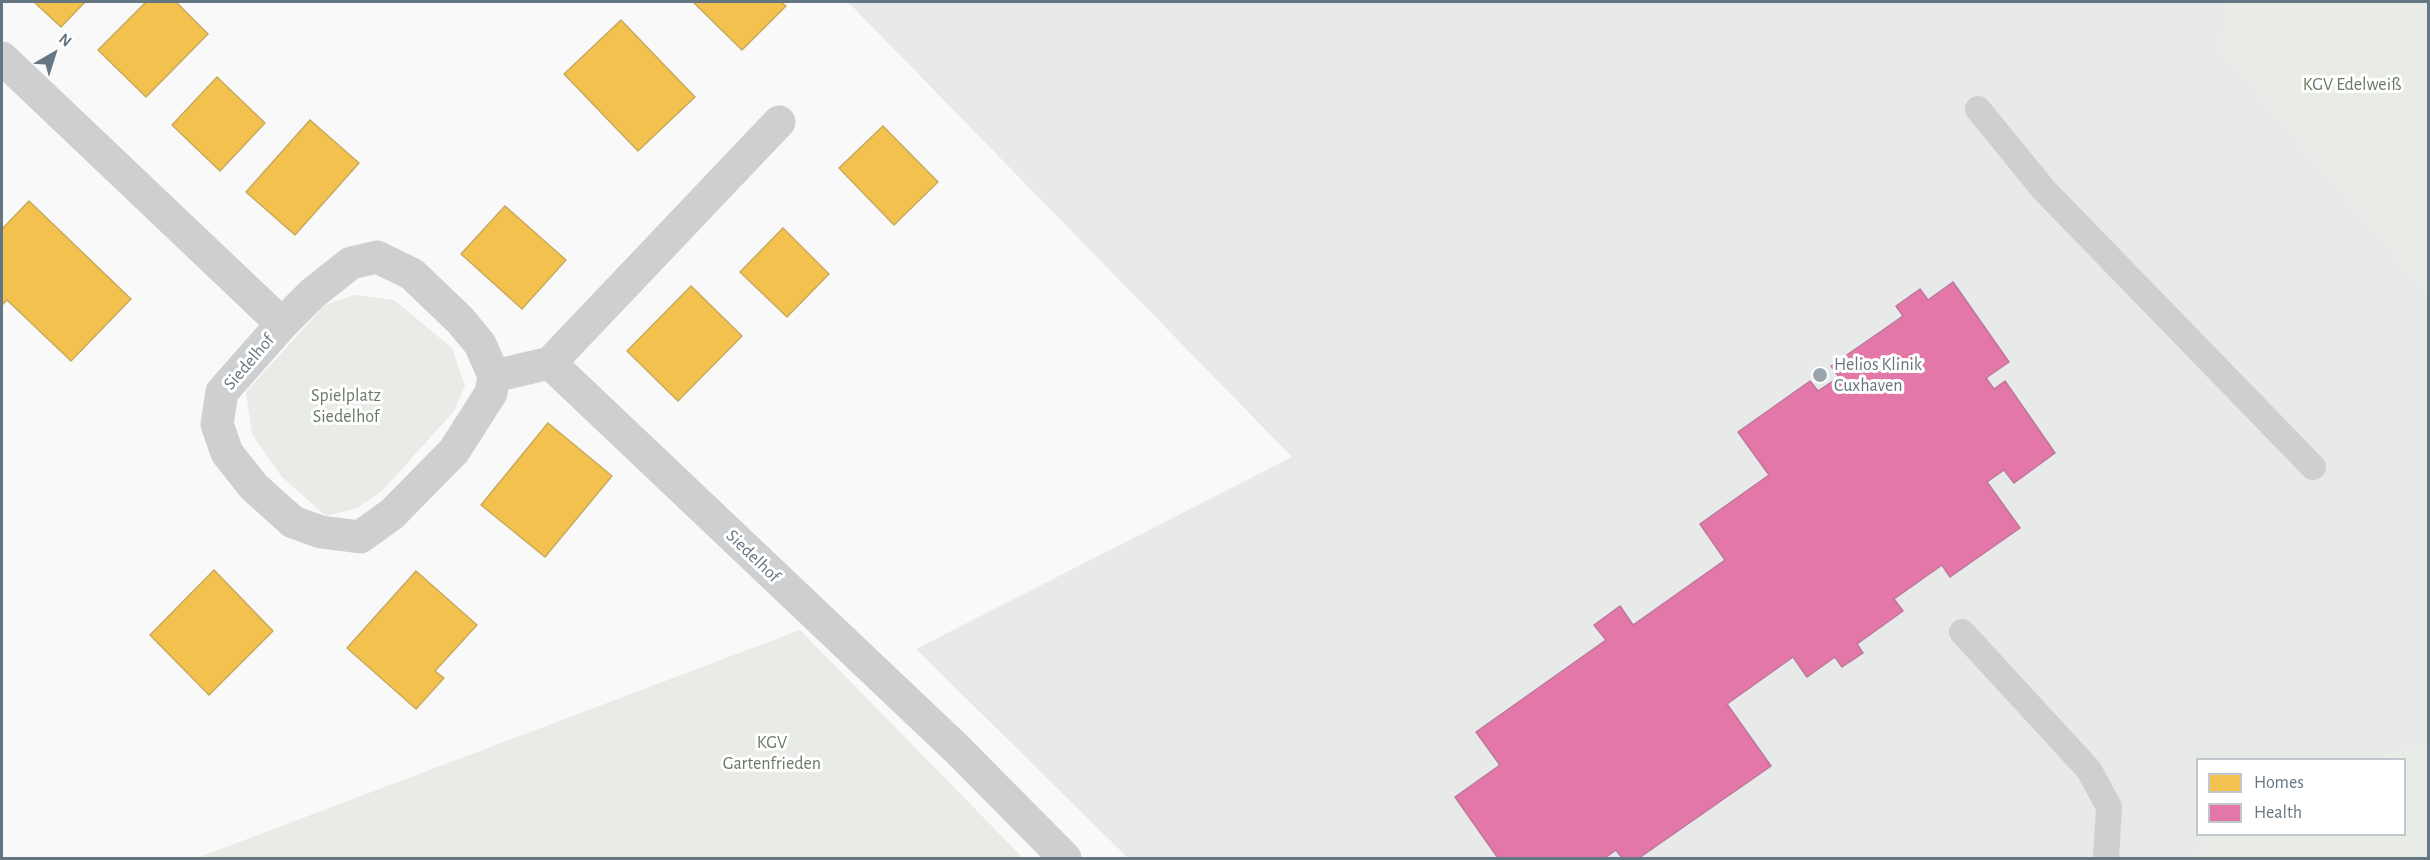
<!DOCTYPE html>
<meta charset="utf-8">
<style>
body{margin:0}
#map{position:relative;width:2430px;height:860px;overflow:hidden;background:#f9f9f9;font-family:"Alegreya Sans",sans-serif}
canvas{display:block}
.frame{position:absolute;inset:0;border:3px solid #657683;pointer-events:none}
.legend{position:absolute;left:2196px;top:758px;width:210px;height:78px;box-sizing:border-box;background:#fff;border:2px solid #c1c8cd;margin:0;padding:8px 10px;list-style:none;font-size:18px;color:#657683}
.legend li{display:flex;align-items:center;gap:12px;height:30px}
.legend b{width:30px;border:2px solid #c1c8cd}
.north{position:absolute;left:24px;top:24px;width:60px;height:60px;-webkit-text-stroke:4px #fff;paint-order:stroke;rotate:39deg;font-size:16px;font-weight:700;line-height:24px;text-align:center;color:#657683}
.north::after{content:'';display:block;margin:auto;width:21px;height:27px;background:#657683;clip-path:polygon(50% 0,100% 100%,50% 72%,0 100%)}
</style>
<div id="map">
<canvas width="2430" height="860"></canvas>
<div class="frame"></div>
<ul class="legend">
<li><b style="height:16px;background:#f2c14e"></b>Homes</li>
<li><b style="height:16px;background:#e377a8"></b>Health</li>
</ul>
<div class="north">N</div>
</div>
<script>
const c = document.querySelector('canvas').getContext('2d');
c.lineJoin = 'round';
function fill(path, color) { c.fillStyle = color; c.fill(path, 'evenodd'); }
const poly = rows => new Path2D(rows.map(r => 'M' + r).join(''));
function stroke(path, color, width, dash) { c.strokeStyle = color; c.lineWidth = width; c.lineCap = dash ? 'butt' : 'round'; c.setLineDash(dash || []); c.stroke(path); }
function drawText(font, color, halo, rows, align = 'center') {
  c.font = font + ' "Alegreya Sans",sans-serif'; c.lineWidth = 6; c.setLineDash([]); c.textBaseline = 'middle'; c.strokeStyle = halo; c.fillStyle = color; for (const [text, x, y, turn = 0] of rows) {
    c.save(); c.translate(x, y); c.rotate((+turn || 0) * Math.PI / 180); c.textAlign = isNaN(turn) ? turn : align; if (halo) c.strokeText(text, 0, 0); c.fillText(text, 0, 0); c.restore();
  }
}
fill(poly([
 [848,2,2230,2,2225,8,2223,51,2428,293,2428,742,2378,759,2198,760,2198,834,2214,835,2194,858,1128,858,916,649,1292,457]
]), '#e8e9e9');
fill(poly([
 [2230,2,2428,2,2428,293,2223,51,2225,8],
 [354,295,394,300,452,348,465,386,454,411,383,490,357,508,326,516,281,476,252,434,246,392,325,305],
 [800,630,1023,858,197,858],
 [2428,742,2428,858,2194,858,2214,835,2404,834,2404,760,2378,759]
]), '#e8ebe6');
const homes = poly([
 [34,2,85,2,61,27,34,2],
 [146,2,176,2,208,34,146,97,98,50,146,2],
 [693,2,781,2,786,6,742,50,693,2],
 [621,20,695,97,638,151,564,74,621,20],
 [217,77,265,123,220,171,172,125,217,77],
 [310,120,359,163,295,235,246,192,310,120],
 [883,126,938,182,894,225,839,168,883,126],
 [29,201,131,299,71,361,7,300,2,305,2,229,29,201],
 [505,206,566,260,522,309,461,254,505,206],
 [783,228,829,274,787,317,740,272,783,228],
 [691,286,742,336,678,401,627,351,691,286],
 [548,423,612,476,545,557,481,505,548,423],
 [214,570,273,631,209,695,150,635,214,570],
 [416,571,477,625,435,671,444,678,416,709,347,648,416,571]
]);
fill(homes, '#f2c14e');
stroke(homes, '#c8aa5e', 1.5);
const health = poly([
 [1953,282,2009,362,1986,378,1994,389,2005,381,2055,453,2014,483,2004,470,1987,482,2020,528,1950,577,1942,565,1894,599,1903,611,1857,644,1863,653,1842,667,1835,657,1807,677,1793,657,1727,704,1771,766,1639,858,1622,858,1616,850,1605,858,1498,858,1455,797,1500,765,1476,732,1606,640,1594,625,1620,606,1633,625,1725,560,1700,524,1769,475,1738,432,1810,381,1818,391,1839,377,1831,366,1903,316,1896,306,1920,289,1928,300,1953,282]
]);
fill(health, '#e377a8');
stroke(health, '#bd779d', 1.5);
stroke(poly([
 [1978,109,2044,190,2313,467],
 [1962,632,2089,770,2109,807,2106,858]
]), '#cecfd0', 26);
stroke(poly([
 [2,58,282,324],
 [377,257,412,274,460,320,480,344,494,376,491,393,454,451,392,514,360,537,321,532,293,522,254,487,227,453,217,424,222,392,282,324,313,293,351,263,377,257],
 [550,363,957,749,1065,858],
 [494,376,550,363,779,122]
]), '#cecfd0', 33);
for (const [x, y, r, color] of [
 [1820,375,8,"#99a4ac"]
]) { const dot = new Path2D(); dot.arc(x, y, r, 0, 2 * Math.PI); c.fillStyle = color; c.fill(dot); stroke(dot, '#fff', 2); }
drawText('18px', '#687a64', '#fff', [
 ["KGV Edelweiß",2352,85],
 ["Spielplatz",346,396],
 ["Siedelhof",346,417],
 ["KGV",772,743],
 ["Gartenfrieden",772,764]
]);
drawText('18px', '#657683', '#fff', [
 ["Siedelhof",249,362,-49],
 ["Siedelhof",753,556,44]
]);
drawText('18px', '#657683', '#fff', [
 ["Helios Klinik",1834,365],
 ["Cuxhaven",1834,386]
], 'left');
</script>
